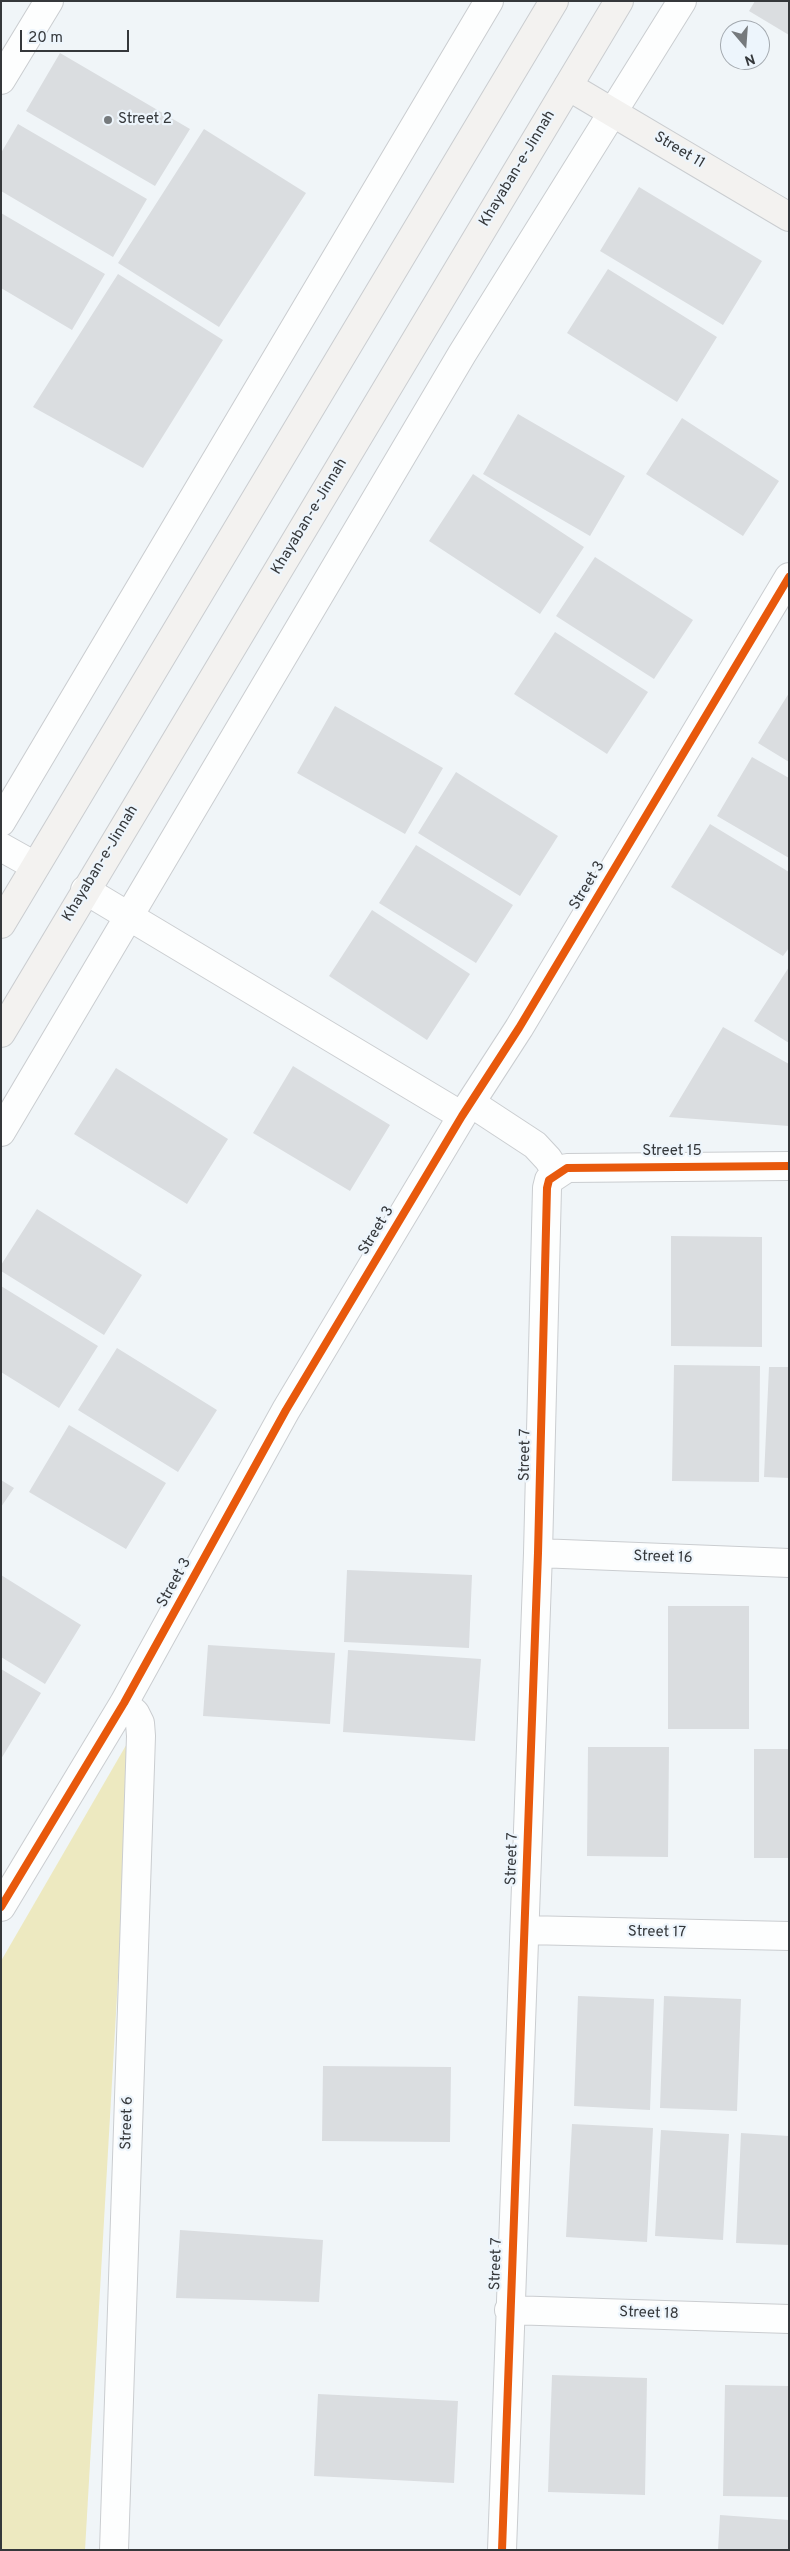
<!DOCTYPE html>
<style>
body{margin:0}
#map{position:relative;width:790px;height:2551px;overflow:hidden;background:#f0f5f8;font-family:Overpass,sans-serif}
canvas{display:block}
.frame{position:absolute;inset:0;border:2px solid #35383b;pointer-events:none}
.north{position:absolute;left:720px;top:20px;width:50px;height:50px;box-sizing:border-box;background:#edf5fc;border:1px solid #a3a9af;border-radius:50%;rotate:162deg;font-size:14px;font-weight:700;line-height:20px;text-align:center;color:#35383b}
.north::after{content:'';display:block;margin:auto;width:18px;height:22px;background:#767a7d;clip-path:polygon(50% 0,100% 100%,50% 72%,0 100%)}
.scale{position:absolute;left:20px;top:30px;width:109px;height:22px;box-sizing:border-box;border:2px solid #35383b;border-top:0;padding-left:6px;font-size:15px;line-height:18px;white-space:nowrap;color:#35383b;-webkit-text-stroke:4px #edf5fc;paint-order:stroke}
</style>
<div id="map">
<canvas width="790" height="2551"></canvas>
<div class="frame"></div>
<div class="north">N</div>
<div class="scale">20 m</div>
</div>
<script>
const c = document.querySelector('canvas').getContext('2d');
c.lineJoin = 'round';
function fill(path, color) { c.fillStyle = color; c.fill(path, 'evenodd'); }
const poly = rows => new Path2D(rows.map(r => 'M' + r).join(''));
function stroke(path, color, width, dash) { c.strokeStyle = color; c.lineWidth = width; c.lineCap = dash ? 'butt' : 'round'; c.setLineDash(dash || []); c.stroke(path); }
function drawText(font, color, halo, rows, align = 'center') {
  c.font = font + ' Overpass,sans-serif'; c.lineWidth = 4.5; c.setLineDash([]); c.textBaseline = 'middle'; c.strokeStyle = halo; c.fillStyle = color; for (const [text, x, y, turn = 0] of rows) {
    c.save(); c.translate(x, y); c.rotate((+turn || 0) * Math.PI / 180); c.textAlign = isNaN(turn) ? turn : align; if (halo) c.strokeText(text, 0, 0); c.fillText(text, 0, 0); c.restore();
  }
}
fill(poly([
 [132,1735,85,2550,1,2550,1,1961]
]), '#ede9c0');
fill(poly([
 [755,1,789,1,789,35,749,11],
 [60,53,190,129,155,186,26,111],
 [18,124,147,199,113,257,1,191,1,153],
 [204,129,306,193,219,327,118,263],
 [639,187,762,261,723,325,600,251],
 [1,213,105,274,72,330,1,288],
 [608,269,717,337,677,402,567,333],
 [118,274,223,340,143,468,33,407],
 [518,414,625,476,590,536,483,474],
 [682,418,779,481,743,536,646,474],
 [473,474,584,547,540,614,429,541],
 [595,557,693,620,654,679,556,616],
 [555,632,648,692,607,754,514,694],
 [789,693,789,762,758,743],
 [335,706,443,768,405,834,297,773],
 [752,757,789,778,789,858,717,816],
 [456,772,558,836,520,896,418,833],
 [710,824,789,872,789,948,783,956,671,887],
 [416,845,513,905,476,963,379,903],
 [372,910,470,974,427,1040,329,976],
 [789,967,789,1043,754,1021],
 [723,1027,789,1064,789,1126,669,1117],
 [293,1066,390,1125,350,1191,253,1133],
 [116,1068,228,1139,187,1204,74,1134],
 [37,1209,142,1275,104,1335,1,1271,1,1265],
 [671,1236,762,1237,762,1347,671,1346],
 [1,1286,98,1346,59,1408,1,1372],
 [117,1348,217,1410,178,1472,78,1410],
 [674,1365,760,1366,759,1482,672,1481],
 [769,1367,789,1367,789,1478,764,1477],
 [69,1425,166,1483,126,1549,29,1492],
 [1,1480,14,1488,1,1507],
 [347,1570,472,1575,469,1648,344,1642],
 [1,1575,81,1625,45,1684,1,1657],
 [668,1606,749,1606,749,1729,668,1729],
 [208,1645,335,1653,330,1724,203,1716],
 [348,1650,481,1659,475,1741,343,1732],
 [1,1669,41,1693,1,1759],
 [588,1747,669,1747,668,1857,587,1856],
 [754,1749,789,1749,789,1858,754,1858],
 [578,1996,654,1999,650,2110,574,2106],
 [664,1996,741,1999,737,2111,660,2108],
 [323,2066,451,2067,450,2142,322,2141],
 [572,2124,653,2128,647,2242,566,2237],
 [661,2130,729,2134,723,2240,655,2236],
 [741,2133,789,2136,789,2245,736,2243],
 [180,2230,323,2240,319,2302,176,2298],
 [552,2375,647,2378,645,2495,548,2492],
 [725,2385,789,2386,789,2497,723,2496],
 [318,2394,458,2401,454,2483,314,2476],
 [720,2515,789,2520,789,2550,718,2550]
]), '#dadde0');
const street = poly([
 [1,80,49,1],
 [1,822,489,1],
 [1,847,35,866],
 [85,890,462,1116],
 [471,1103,535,1145,548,1159,557,1173],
 [1,1132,462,354,682,1],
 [538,1553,789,1563],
 [1,1907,124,1703,286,1410,462,1116,519,1028,789,577],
 [525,1930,789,1936],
 [509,2310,789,2319],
 [114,2550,141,1736,140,1723,135,1713,124,1703],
 [502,2550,538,1553,547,1188,549,1180,567,1168,789,1166]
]);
const secondary = poly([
 [568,86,789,217],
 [1,924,554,1],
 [1,1033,619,1]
]);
stroke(street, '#cacdd0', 30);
stroke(secondary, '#cacdd0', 30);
stroke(street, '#fdfefe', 28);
stroke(secondary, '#f3f2f0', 28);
stroke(poly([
 [1,1907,124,1703,286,1410,462,1116,519,1028,789,577],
 [502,2550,538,1553,547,1188,549,1180,567,1168,789,1166]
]), '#e8590c', 8);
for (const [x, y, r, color] of [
 [108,120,5,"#767a7d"]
]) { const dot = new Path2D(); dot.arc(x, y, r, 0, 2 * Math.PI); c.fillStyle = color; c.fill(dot); stroke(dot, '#edf5fc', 2); }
drawText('15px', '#35383b', '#edf5fc', [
 ["Street 2",118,120]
], 'left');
drawText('15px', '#35383b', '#edf5fc', [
 ["Street 11",679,151,31],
 ["Khayaban-e-Jinnah",518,169,-59],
 ["Khayaban-e-Jinnah",310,517,-59],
 ["Khayaban-e-Jinnah",101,864,-59],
 ["Street 3",588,886,-59],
 ["Street 15",672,1152],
 ["Street 3",377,1231,-59],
 ["Street 7",526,1455,-89],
 ["Street 16",663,1558,2],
 ["Street 3",175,1583,-61],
 ["Street 7",513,1859,-88],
 ["Street 17",657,1933,1],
 ["Street 6",128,2123,-88],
 ["Street 7",497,2264,-88],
 ["Street 18",649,2314,2]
]);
</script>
